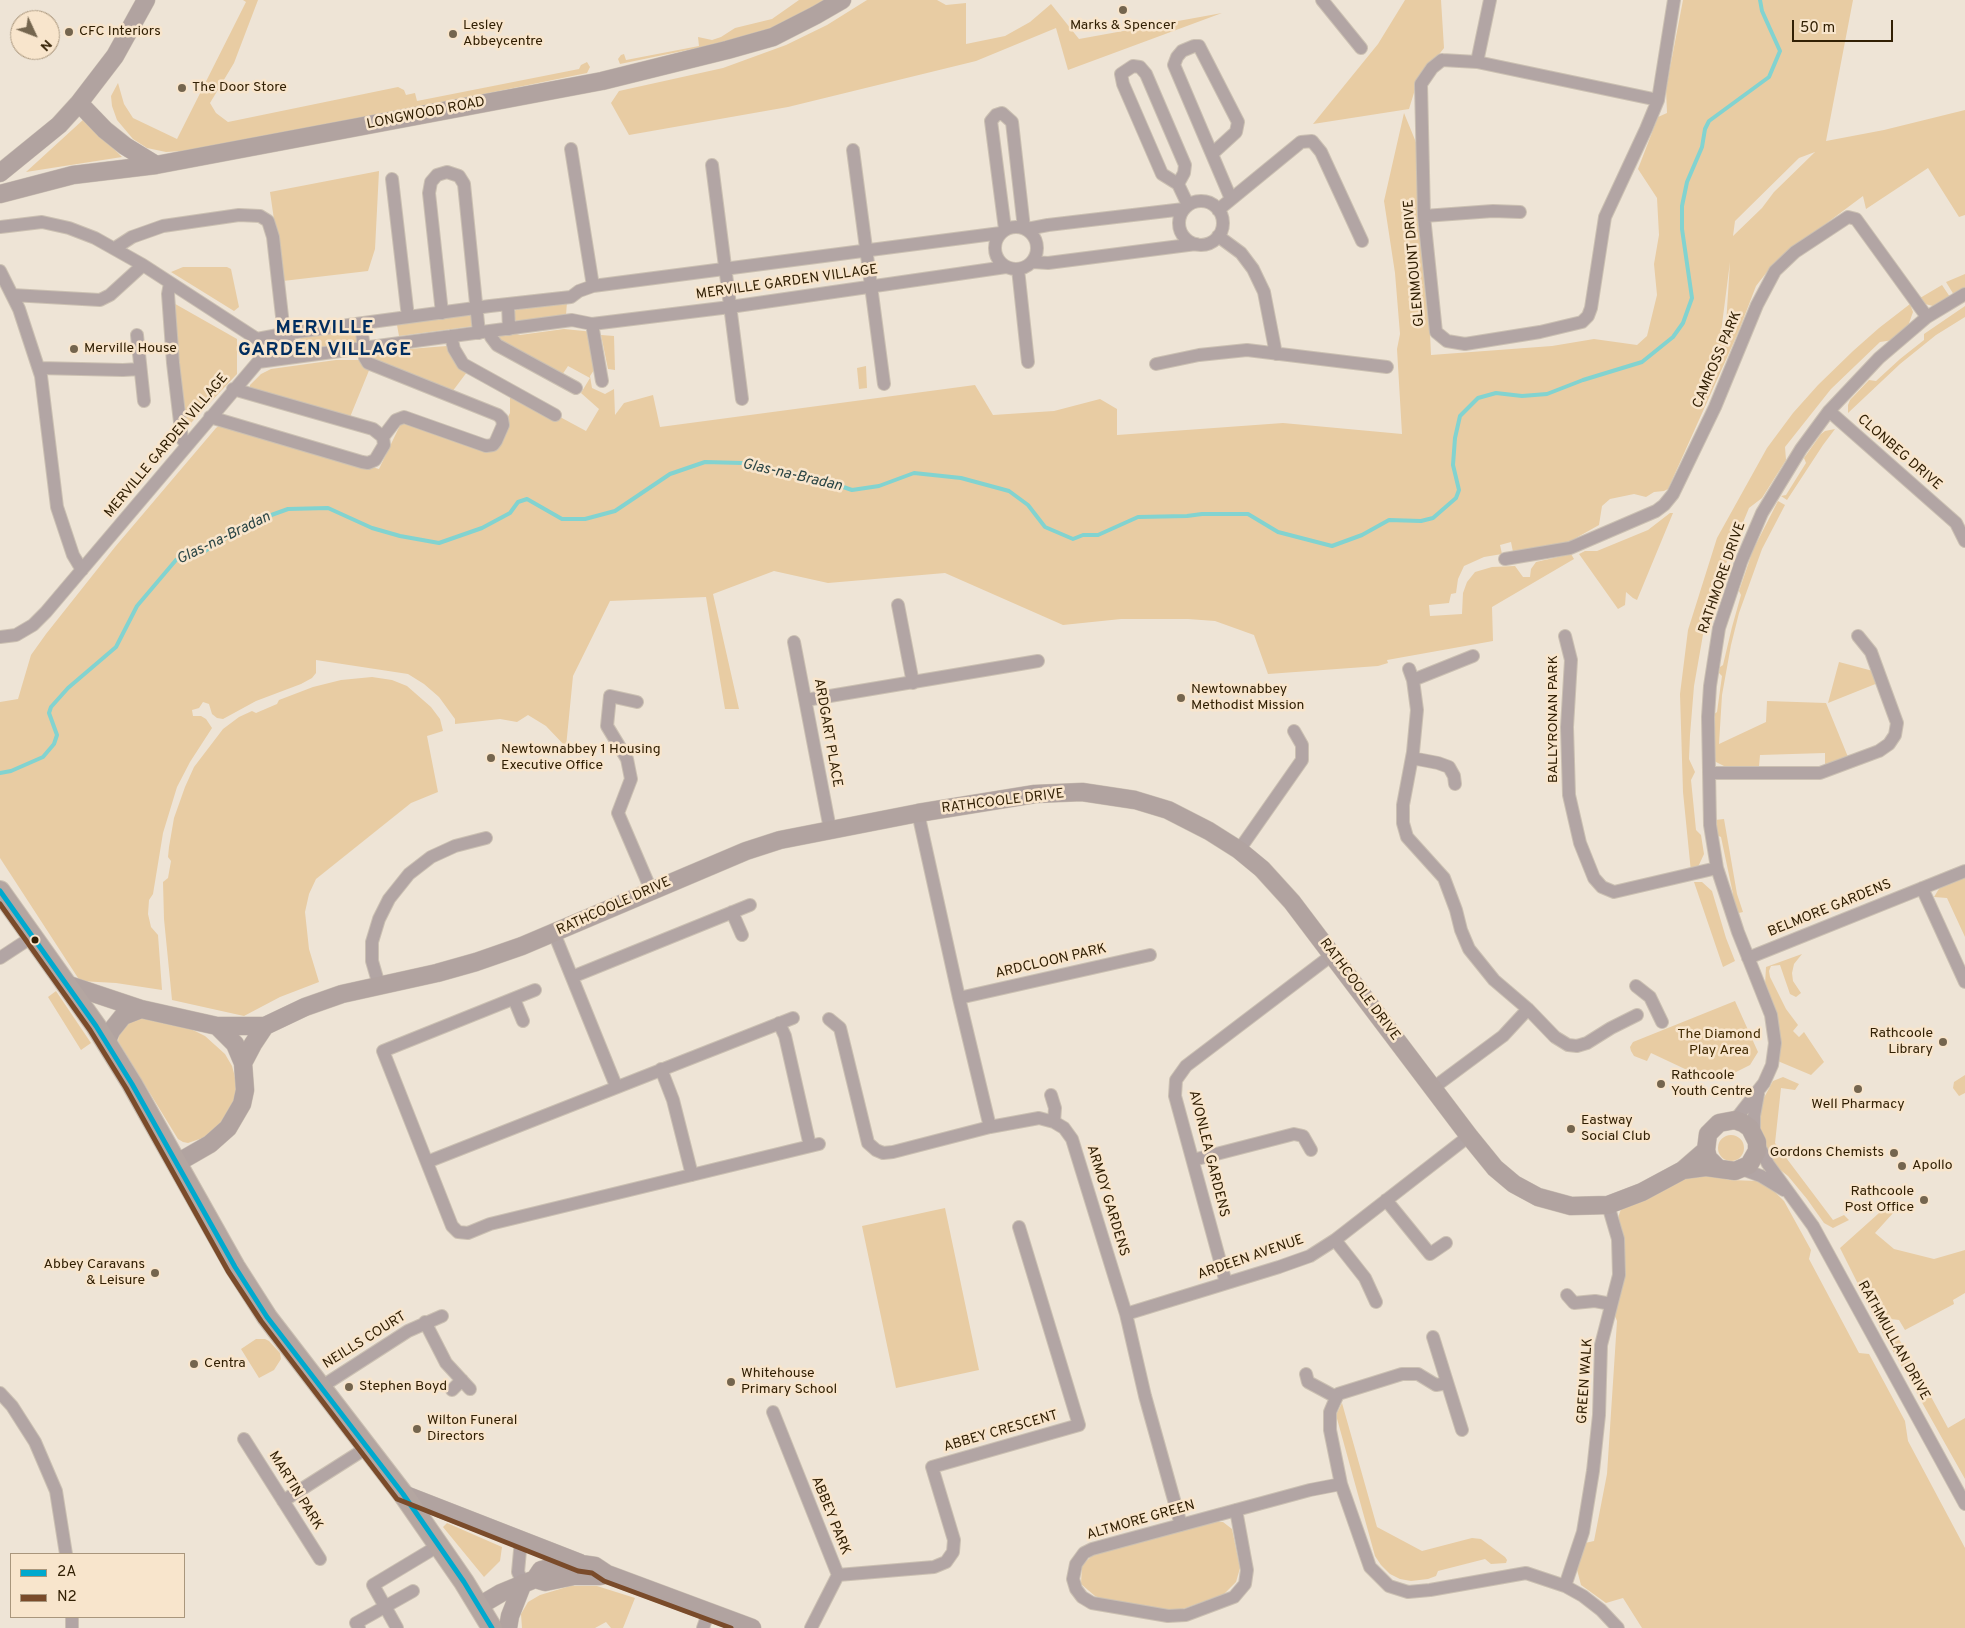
<!DOCTYPE html>
<style>
body{margin:0}
#map{position:relative;width:1965px;height:1628px;overflow:hidden;background:#eee4d6;font-family:Overpass,sans-serif}
canvas{display:block}
.legend{position:absolute;left:10px;top:1553px;width:175px;height:65px;box-sizing:border-box;background:#f8e5cc;border:1px solid #a9967c;margin:0;padding:6px 9px;list-style:none;font-size:15px;color:#322004}
.legend li{display:flex;align-items:center;gap:10px;height:25px}
.legend b{width:25px;border:1px solid #a9967c}
.north{position:absolute;left:10px;top:10px;width:50px;height:50px;box-sizing:border-box;background:#f8e5cc;border:1px solid #a9967c;border-radius:50%;rotate:133deg;font-size:14px;font-weight:700;line-height:20px;text-align:center;color:#322004}
.north::after{content:'';display:block;margin:auto;width:18px;height:22px;background:#74654e;clip-path:polygon(50% 0,100% 100%,50% 72%,0 100%)}
.scale{position:absolute;left:1792px;top:20px;width:101px;height:22px;box-sizing:border-box;border:2px solid #322004;border-top:0;padding-left:6px;font-size:15px;line-height:18px;white-space:nowrap;color:#322004;-webkit-text-stroke:4px #f8e5cc;paint-order:stroke}
</style>
<div id="map">
<canvas width="1965" height="1628"></canvas>
<ul class="legend">
<li><b style="height:6px;background:#00a9ce"></b>2A</li>
<li><b style="height:6px;background:#7a4b2a"></b>N2</li>
</ul>
<div class="north">N</div>
<div class="scale">50 m</div>
</div>
<script>
const c = document.querySelector('canvas').getContext('2d');
c.lineJoin = 'round';
function fill(path, color) { c.fillStyle = color; c.fill(path, 'evenodd'); }
const poly = rows => new Path2D(rows.map(r => 'M' + r).join(''));
function stroke(path, color, width, dash) { c.strokeStyle = color; c.lineWidth = width; c.lineCap = dash ? 'butt' : 'round'; c.setLineDash(dash || []); c.stroke(path); }
function drawText(font, color, halo, rows, align = 'center') {
  c.font = font + ' Overpass,sans-serif'; c.lineWidth = 5; c.setLineDash([]); c.textBaseline = 'middle'; c.strokeStyle = halo; c.fillStyle = color; for (const [text, x, y, turn = 0] of rows) {
    c.save(); c.translate(x, y); c.rotate((+turn || 0) * Math.PI / 180); c.textAlign = isNaN(turn) ? turn : align; if (halo) c.strokeText(text, 0, 0); c.fillText(text, 0, 0); c.restore();
  }
}
fill(poly([
 [243,0,258,0,234,63,210,103,216,113,228,122,398,87,404,90,406,95,415,93,417,101,579,69,581,65,587,62,590,67,587,73,214,149,166,152,147,148,133,139,117,120,112,106,111,96,118,83,124,104,133,118,177,139,246,2],
 [799,0,828,0,760,35,620,64,618,59,621,55,624,54,626,60,699,46,698,37,712,40,721,37,735,28,772,19],
 [867,0,937,0,946,5,966,3,966,44,1005,36,1030,22,1051,4,1079,39,1222,13,1068,70,1056,28,976,61,788,107,629,135,611,103,619,91,723,68,786,45,827,25],
 [1405,0,1441,0,1444,48,1417,83,1409,109,1313,124,1378,44],
 [1683,0,1853,0,1826,141,1884,130,1965,110,1965,215,1959,217,1928,168,1866,209,1863,196,1796,246,1770,268,1756,286,1738,333,1668,489,1664,491,1654,492,1646,497,1634,494,1610,499,1602,506,1599,525,1567,543,1513,552,1511,542,1500,545,1502,554,1484,557,1464,566,1458,579,1456,593,1451,594,1449,603,1429,605,1430,616,1462,614,1463,593,1467,582,1475,572,1492,567,1515,566,1523,577,1530,577,1531,569,1536,562,1571,554,1574,559,1492,607,1493,641,1387,660,1388,663,1378,666,1268,674,1254,635,1215,621,1188,619,1121,619,1063,625,945,573,828,583,774,571,713,594,739,709,725,709,706,597,610,601,573,676,566,747,546,726,528,715,517,722,500,719,455,724,455,719,439,697,424,684,408,674,316,660,316,673,312,678,301,684,256,701,223,719,217,718,212,714,209,704,203,702,199,708,192,710,193,716,201,716,206,719,212,728,190,762,177,787,163,833,153,894,149,900,148,914,151,927,158,935,162,990,116,983,80,981,0,858,0,702,18,699,31,655,46,634,115,547,216,428,220,425,379,469,404,417,493,447,510,413,510,390,586,431,599,409,581,393,590,378,568,366,562,375,509,349,496,337,510,332,520,335,564,329,594,332,596,367,590,376,592,388,605,394,614,389,615,415,624,403,653,395,660,427,975,385,993,415,1054,411,1100,399,1117,409,1117,435,1283,423,1402,434,1397,349,1400,334,1395,273,1384,201,1404,113,1422,157,1431,355,1552,346,1594,339,1637,345,1647,336,1657,295,1654,264,1659,235,1657,198,1638,169,1658,117,1667,113,1666,89],
 [1815,152,1774,192,1762,208,1733,236,1735,221,1799,158],
 [1730,262,1726,325,1730,330,1720,340],
 [84,119,122,157,26,172],
 [379,171,375,249,368,271,283,281,270,192],
 [183,267,227,267,231,269,239,307,234,311,171,272],
 [1965,274,1965,289,1954,295,1946,282],
 [1942,285,1950,297,1933,306,1925,304,1920,298],
 [170,301,237,339,237,374,190,424,185,425],
 [567,302,566,315,519,323,513,318,514,311,520,308],
 [1910,304,1913,312,1908,326,1893,340,1880,342,1831,389,1785,447,1786,460,1762,498,1749,508,1713,595,1704,629,1694,686,1690,735,1689,759,1695,772,1691,780,1696,830,1701,835,1704,854,1698,867,1691,872,1683,792,1680,694,1688,630,1717,538,1767,448,1793,413,1818,385,1853,351,1879,328],
 [1965,306,1965,317,1936,335,1900,364,1848,413,1848,405,1850,400,1869,380,1876,381,1900,359,1924,340,1924,334],
 [473,314,474,326,399,336,397,325],
 [357,330,359,343,303,349,299,348,298,341,302,337],
 [601,335,614,336,615,370,608,369],
 [447,346,467,372,452,392,372,361,371,352],
 [336,360,363,360,370,368,348,422,250,389,250,385,261,374,271,369],
 [866,366,867,388,859,389,857,368],
 [1835,429,1823,445,1787,500,1781,496,1786,495,1806,463,1804,458,1821,434,1825,431],
 [1778,501,1785,505,1762,549,1739,613,1731,645,1722,695,1719,744,1766,722,1767,701,1826,703,1848,757,1825,765,1825,753,1760,755,1759,766,1726,767,1712,760,1713,715,1717,712,1722,676,1719,673,1720,667,1723,665,1732,627,1741,595,1739,591,1753,550],
 [1670,513,1673,513,1637,600,1633,598,1626,592,1625,605,1618,609,1579,554,1585,551,1597,551,1648,530],
 [1839,662,1873,671,1878,683,1828,703],
 [372,677,392,680,407,686,431,707,440,719,443,731,427,736,438,792,411,803,316,879,309,894,305,912,309,949,319,982,280,997,244,1016,172,1000,164,919,163,882,168,878,171,861,168,857,169,847,174,818,185,787,194,767,223,729,239,717,252,711,256,713,277,704,279,700,313,687,341,680],
 [1724,819,1737,894,1743,912,1735,914,1730,898,1733,894,1721,837,1716,835,1715,820],
 [1965,877,1965,937,1947,898,1934,897,1940,887],
 [1694,882,1702,882,1712,891,1726,938,1735,961,1723,967],
 [1802,954,1794,964,1792,973,1793,981,1801,993,1796,997,1790,994,1780,965,1771,966,1769,971,1770,977,1786,1009,1798,1025,1793,1031,1799,1037,1804,1032,1824,1062,1811,1075,1773,1059,1765,985,1766,967],
 [56,991,91,1043,81,1050,48,997],
 [1735,1001,1758,1052,1750,1065,1722,1079,1717,1079,1709,1074,1685,1069,1651,1053,1647,1061,1634,1056,1631,1051,1630,1047,1633,1042],
 [132,1016,187,1027,205,1036,225,1054,232,1066,238,1088,230,1113,211,1135,188,1143,183,1142,178,1139,118,1041,119,1033],
 [1965,1075,1965,1093,1959,1096,1953,1088,1954,1082],
 [1783,1077,1799,1084,1795,1090,1781,1088,1775,1143,1833,1220,1844,1215,1849,1220,1833,1228,1824,1223,1807,1199,1788,1176,1774,1165,1764,1150,1757,1122,1759,1107,1773,1081],
 '1718 1148a13 13 0 1 1 26 0a13 13 0 1 1-26 0Z',
 [1707,1172,1729,1180,1760,1181,1769,1186,1784,1201,1811,1250,1809,1259,1859,1353,1869,1354,1905,1421,1908,1441,1965,1548,1965,1628,1642,1628,1623,1598,1606,1603,1581,1585,1576,1566,1585,1543,1594,1541,1607,1474,1617,1321,1613,1311,1624,1266,1623,1231,1619,1227,1618,1221,1619,1215,1621,1209,1688,1174],
 [1888,1205,1894,1212,1875,1233,1894,1249,1934,1259,1965,1250,1965,1293,1953,1300,1954,1304,1905,1330,1899,1320,1891,1319,1890,1333,1886,1340,1840,1248],
 [945,1208,979,1370,896,1388,862,1226],
 [256,1339,265,1339,269,1341,280,1353,281,1359,274,1370,259,1378,241,1349],
 [1899,1339,1919,1374,1910,1372,1902,1367,1890,1346,1892,1341],
 [1922,1380,1948,1428,1965,1418,1965,1479,1915,1390,1917,1384],
 [1342,1403,1377,1527,1422,1551,1472,1538,1481,1539,1505,1557,1507,1560,1506,1563,1491,1564,1485,1559,1438,1571,1436,1576,1428,1579,1411,1581,1400,1579,1390,1574,1381,1565,1375,1556,1336,1415],
 [1212,1522,1223,1522,1232,1529,1240,1568,1236,1582,1224,1594,1180,1610,1168,1611,1103,1599,1095,1596,1081,1584,1082,1565,1094,1554],
 [447,1523,502,1547,500,1561,484,1577,443,1527],
 [570,1586,597,1586,635,1598,623,1628,611,1628,606,1622,595,1628,522,1628,521,1614,528,1602,540,1595]
]), '#e8cca3');
stroke(poly([
 [0,773,11,771,43,757,54,744,57,735,49,713,51,707,68,688,116,647,137,606,176,560,200,554,252,522,288,509,328,508,372,528,400,536,439,543,482,528,510,513,518,502,527,499,562,519,585,519,615,511,670,474,705,462,742,463,820,479,852,490,879,486,914,473,961,478,1009,491,1028,505,1045,527,1073,539,1083,535,1098,535,1138,517,1187,516,1202,514,1248,514,1278,532,1332,546,1362,535,1389,520,1421,521,1433,518,1456,498,1459,490,1453,465,1455,438,1460,416,1478,398,1496,393,1522,396,1547,394,1583,380,1642,362,1673,337,1683,323,1692,298,1682,229,1682,206,1687,182,1702,147,1705,129,1709,121,1769,77,1780,51,1762,11,1760,0]
]), '#82d3d0', 4);
const street = poly([
 [1322,0,1361,48],
 [1442,60,1477,62,1658,100,1646,129,1605,217,1591,308,1588,316,1582,322,1540,332,1465,344,1447,341,1436,332,1424,216,1421,84,1432,68,1442,60],
 [1477,62,1490,0],
 [1658,100,1674,0],
 [571,149,593,286],
 [853,150,884,384],
 [1213,153,1236,132,1238,122,1199,46,1194,46,1182,51,1177,57,1174,65,1231,199],
 [712,165,742,399],
 [392,179,408,317],
 [1178,184,1184,173,1185,165,1146,74,1140,67,1133,66,1121,74,1123,84,1162,174,1178,184,1188,205],
 '1179 223a22 22 0 1 1 44 0a22 22 0 1 1-44 0Z',
 [1218,210,1301,142,1312,141,1321,152,1362,241],
 [1424,216,1493,211,1520,212],
 '995 248a21 21 0 1 1 42 0a21 21 0 1 1-42 0Z',
 [0,227,42,222,69,228,95,238,143,265,257,339,289,333,490,306,571,297,579,291,593,286,1001,233],
 [1005,229,991,121,996,115,1002,113,1012,122,1024,228],
 [1027,229,1048,225,1184,209],
 [1218,236,1241,253,1253,269,1264,292,1276,354],
 [115,248,132,237,163,226,239,215,260,216,268,221,273,237,283,325,285,334,289,340,291,356],
 [1033,262,1048,263,1196,244],
 [1018,269,1028,362],
 [0,271,19,309,41,376,57,507,73,555,82,570],
 [170,283,168,294,173,363,182,439,187,445],
 [12,295,100,300,110,295,143,265],
 [508,304,509,329],
 [442,313,429,193,431,182,437,175,447,172,459,176,464,184,479,333],
 [361,324,365,358,368,363,498,415,502,419,503,425,496,441,493,445,486,446,404,417,396,420,383,437],
 [592,324,602,381],
 [490,331,491,337,497,345,576,388],
 [137,335,144,401],
 [451,336,454,349,463,364,555,415],
 [1156,364,1199,355,1247,350,1387,367],
 [39,368,123,370,140,369],
 [1829,411,1956,523,1965,541],
 [210,417,362,462,368,463,375,460,384,445,383,437,373,429,233,389],
 [1505,559,1570,548,1656,511,1664,505,1673,494,1715,407,1757,305,1775,271,1795,252,1848,217,1856,219,1927,317],
 [898,605,913,683],
 [1565,636,1571,660,1567,727,1569,795,1580,843,1594,878,1602,887,1614,892,1717,868],
 [0,637,16,635,33,625,46,612,258,362,572,320,592,324,730,307,1006,267],
 [794,642,830,829],
 [1409,669,1413,680,1417,710,1413,752,1403,805,1403,823,1407,837,1444,878,1456,910,1461,930,1469,949,1494,980,1528,1009,1555,1037,1568,1045,1577,1046,1587,1043,1611,1028,1637,1015],
 [1413,680,1473,656],
 [806,700,1038,661],
 [637,702,610,696,607,726,627,759,631,779,618,813,651,890],
 [1412,758,1438,763,1449,767,1454,776,1455,784],
 [1709,773,1820,773,1879,751,1889,744,1895,735,1897,723,1871,652,1858,636],
 [918,813,959,998,990,1127,1039,1118,1054,1122,1064,1128,1072,1139,1126,1314,1145,1396,1181,1525],
 [1239,850,1302,760,1302,745,1294,731],
 [1922,888,1965,982],
 [732,912,742,935],
 [554,933,616,1086],
 [0,958,32,937],
 [1748,958,1965,871],
 [572,977,750,905],
 [379,985,372,961,372,942,379,919,389,899,409,874,431,857,455,846,486,838],
 [1636,986,1650,997,1662,1022],
 [535,990,383,1051,452,1226,458,1232,468,1233,490,1224,819,1144],
 [959,998,1150,955],
 [514,999,523,1021],
 [829,1019,840,1028,868,1143,876,1150,883,1153,893,1152,990,1127],
 [779,1023,785,1036,810,1146],
 [661,1069,673,1100,692,1175],
 [1433,1088,1503,1036,1528,1009],
 [1051,1095,1055,1108,1054,1122],
 [1735,1120,1764,1083,1772,1065,1775,1043,1771,1015,1738,932,1717,868,1710,825,1708,717,1710,686,1719,628,1741,562,1762,513,1801,449,1829,411,1879,358,1927,317,1965,294],
 [1754,1134,1754,1116,1758,1094],
 [1757,1142,1768,1164,1813,1226,1965,1504],
 [1193,1160,1294,1134,1303,1136,1311,1150],
 [427,1162,793,1018],
 [1742,1169,1761,1176,1784,1190],
 [1386,1200,1430,1254,1446,1243],
 [1335,1240,1365,1278,1376,1302],
 [1226,1283,1175,1096,1176,1080,1186,1066,1332,955],
 [1567,1295,1574,1303,1595,1301,1611,1304],
 [1126,1314,1279,1267,1310,1256,1335,1240,1469,1136],
 [425,1322,446,1363,470,1389],
 [1433,1337,1462,1430],
 [1306,1374,1308,1382,1336,1397],
 [1447,1383,1436,1385,1418,1374,1402,1374,1338,1394,1333,1405,1330,1412,1330,1430,1341,1484,1370,1567,1389,1586,1408,1592,1430,1590,1526,1573,1565,1586,1583,1596,1601,1610,1618,1628],
 [321,1387,408,1331,442,1316],
 [452,1390,462,1380],
 [0,1393,12,1406,35,1442,56,1491,66,1554],
 [773,1412,838,1575,811,1628],
 [244,1439,320,1559],
 [283,1501,368,1447],
 [1236,1510,1247,1570,1245,1584,1234,1597,1186,1615,1168,1616,1092,1603,1082,1597,1076,1589,1073,1579,1076,1564,1084,1553,1092,1549,1310,1490,1341,1484],
 [521,1540,518,1572,523,1583],
 [838,1575,934,1567,946,1562,953,1552,954,1540,932,1467,1079,1425,1019,1227],
 [1565,1586,1583,1532,1593,1471,1599,1415,1601,1345,1619,1275,1618,1239,1608,1205],
 [72,1617,72,1628],
 [359,1628,356,1623,413,1591],
 [397,1628,373,1585,438,1546],
 [703,1628,709,1611]
]);
const secondary = poly([
 [79,103,105,130,125,146,156,165],
 [0,173,59,125,79,103,115,56,146,0],
 [0,194,73,175,156,165,602,81,727,50,773,37,816,15,842,0],
 [66,984,141,1009,217,1026,265,1026,305,1007,342,994,437,973,476,962,522,946,746,851,780,840,918,813,1035,794,1082,792,1135,800,1168,810,1209,831,1239,850,1262,869,1292,902,1469,1136,1495,1168,1514,1184,1538,1197,1571,1206,1608,1205,1642,1192,1683,1170,1706,1150],
 [106,1043,111,1031,123,1016,141,1009],
 [243,1063,253,1044,265,1026],
 [177,1163,210,1144,228,1128,242,1104,245,1090,243,1063,235,1044,217,1026],
 [1683,1170,1706,1167,1735,1171,1749,1165,1757,1151,1757,1142,1750,1128,1743,1123,1735,1120,1719,1123,1708,1134,1706,1150,1708,1158,1719,1169],
 [403,1494,580,1563],
 [535,1579,545,1582,574,1576,600,1576,605,1575],
 [479,1606,501,1593,535,1579,541,1570,564,1565,581,1564,595,1566,607,1574,752,1628],
 [508,1628,510,1616,523,1583]
]);
const primary = poly([
 [0,891,96,1026,132,1084,235,1267,267,1317,403,1494,464,1582,492,1628]
]);
stroke(street, '#cbc0b2', 14);
stroke(secondary, '#cbc0b2', 19);
stroke(primary, '#cbc0b2', 22);
stroke(street, '#b2a5a4', 12);
stroke(secondary, '#b1a3a0', 18);
stroke(primary, '#b4a6a1', 20);
stroke(poly([
 [0,891,96,1026,132,1084,235,1267,267,1317,403,1494,464,1582,492,1628]
]), '#00a9ce', 5);
stroke(poly([
 [0,904,90,1030,126,1088,228,1271,261,1321,397,1499,578,1571,592,1573,604,1581,731,1628]
]), '#7a4b2a', 5);
for (const [x, y, r, color] of [
 [1123,10,5,"#74654e"],
 [69,32,5,"#74654e"],
 [453,34,5,"#74654e"],
 [182,88,5,"#74654e"],
 [74,349,5,"#74654e"],
 [1181,698,5,"#74654e"],
 [491,758,5,"#74654e"],
 [35,940,4.5,"#322004"],
 [1943,1042,5,"#74654e"],
 [1661,1084,5,"#74654e"],
 [1858,1089,5,"#74654e"],
 [1571,1129,5,"#74654e"],
 [1894,1153,5,"#74654e"],
 [1902,1166,5,"#74654e"],
 [1924,1200,5,"#74654e"],
 [155,1273,5,"#74654e"],
 [194,1364,5,"#74654e"],
 [731,1382,5,"#74654e"],
 [349,1387,5,"#74654e"],
 [417,1429,5,"#74654e"]
]) { const dot = new Path2D(); dot.arc(x, y, r, 0, 2 * Math.PI); c.fillStyle = color; c.fill(dot); stroke(dot, '#f8e5cc', 2); }
drawText('14px', '#322004', '#f8e5cc', [
 ["Lesley",463,26],
 ["Abbeycentre",463,42],
 ["Marks & Spencer",1123,26,"center"],
 ["CFC Interiors",79,32],
 ["The Door Store",192,88],
 ["Merville House",84,349],
 ["Newtownabbey",1191,690],
 ["Methodist Mission",1191,706],
 ["Newtownabbey 1 Housing",501,750],
 ["Executive Office",501,766],
 ["Rathcoole",1933,1034,"right"],
 ["Library",1933,1050,"right"],
 ["Rathcoole",1671,1076],
 ["Youth Centre",1671,1092],
 ["Well Pharmacy",1858,1105,"center"],
 ["Eastway",1581,1121],
 ["Social Club",1581,1137],
 ["Gordons Chemists",1884,1153,"right"],
 ["Apollo",1912,1166],
 ["Rathcoole",1914,1192,"right"],
 ["Post Office",1914,1208,"right"],
 ["Abbey Caravans",145,1265,"right"],
 ["& Leisure",145,1281,"right"],
 ["Centra",204,1364],
 ["Whitehouse",741,1374],
 ["Primary School",741,1390],
 ["Stephen Boyd",359,1387],
 ["Wilton Funeral",427,1421],
 ["Directors",427,1437]
], 'left');
drawText('14px', '#322004', '#f8e5cc', [
 ["LONGWOOD ROAD",426,114,-11],
 ["GLENMOUNT DRIVE",1415,263,-95],
 ["MERVILLE GARDEN VILLAGE",787,283,-8],
 ["CAMROSS PARK",1718,360,-67],
 ["MERVILLE GARDEN VILLAGE",167,446,-50],
 ["CLONBEG DRIVE",1899,453,41],
 ["RATHMORE DRIVE",1723,578,-71],
 ["BALLYRONAN PARK",1554,719,-90],
 ["ARDGART PLACE",827,733,80],
 ["RATHCOOLE DRIVE",1003,802,-7],
 ["RATHCOOLE DRIVE",614,907,-24],
 ["BELMORE GARDENS",1830,909,-22],
 ["ARDCLOON PARK",1051,962,-13],
 ["RATHCOOLE DRIVE",1359,990,53],
 ["AVONLEA GARDENS",1208,1154,76],
 ["ARMOY GARDENS",1107,1201,73],
 ["ARDEEN AVENUE",1251,1258,-19],
 ["NEILLS COURT",365,1341,-32],
 ["RATHMULLAN DRIVE",1893,1341,61],
 ["GREEN WALK",1586,1381,-86],
 ["ABBEY CRESCENT",1001,1432,-16],
 ["MARTIN PARK",295,1491,58],
 ["ABBEY PARK",830,1516,68],
 ["ALTMORE GREEN",1141,1521,-16]
]);
drawText('14px', '#422a00', '#f8e5cc', [
 ["The Diamond",1719,1035],
 ["Play Area",1719,1051]
]);
drawText('italic 15px', '#294444', '#f8e5cc', [
 ["Glas-na-Bradan",792,476,13],
 ["Glas-na-Bradan",224,539,-26]
]);
c.letterSpacing = '1px';
drawText('bold 19px', '#012d5f', '#f8e5cc', [
 ["MERVILLE",325,329],
 ["GARDEN VILLAGE",325,351]
]);
c.letterSpacing = '0px';
</script>
